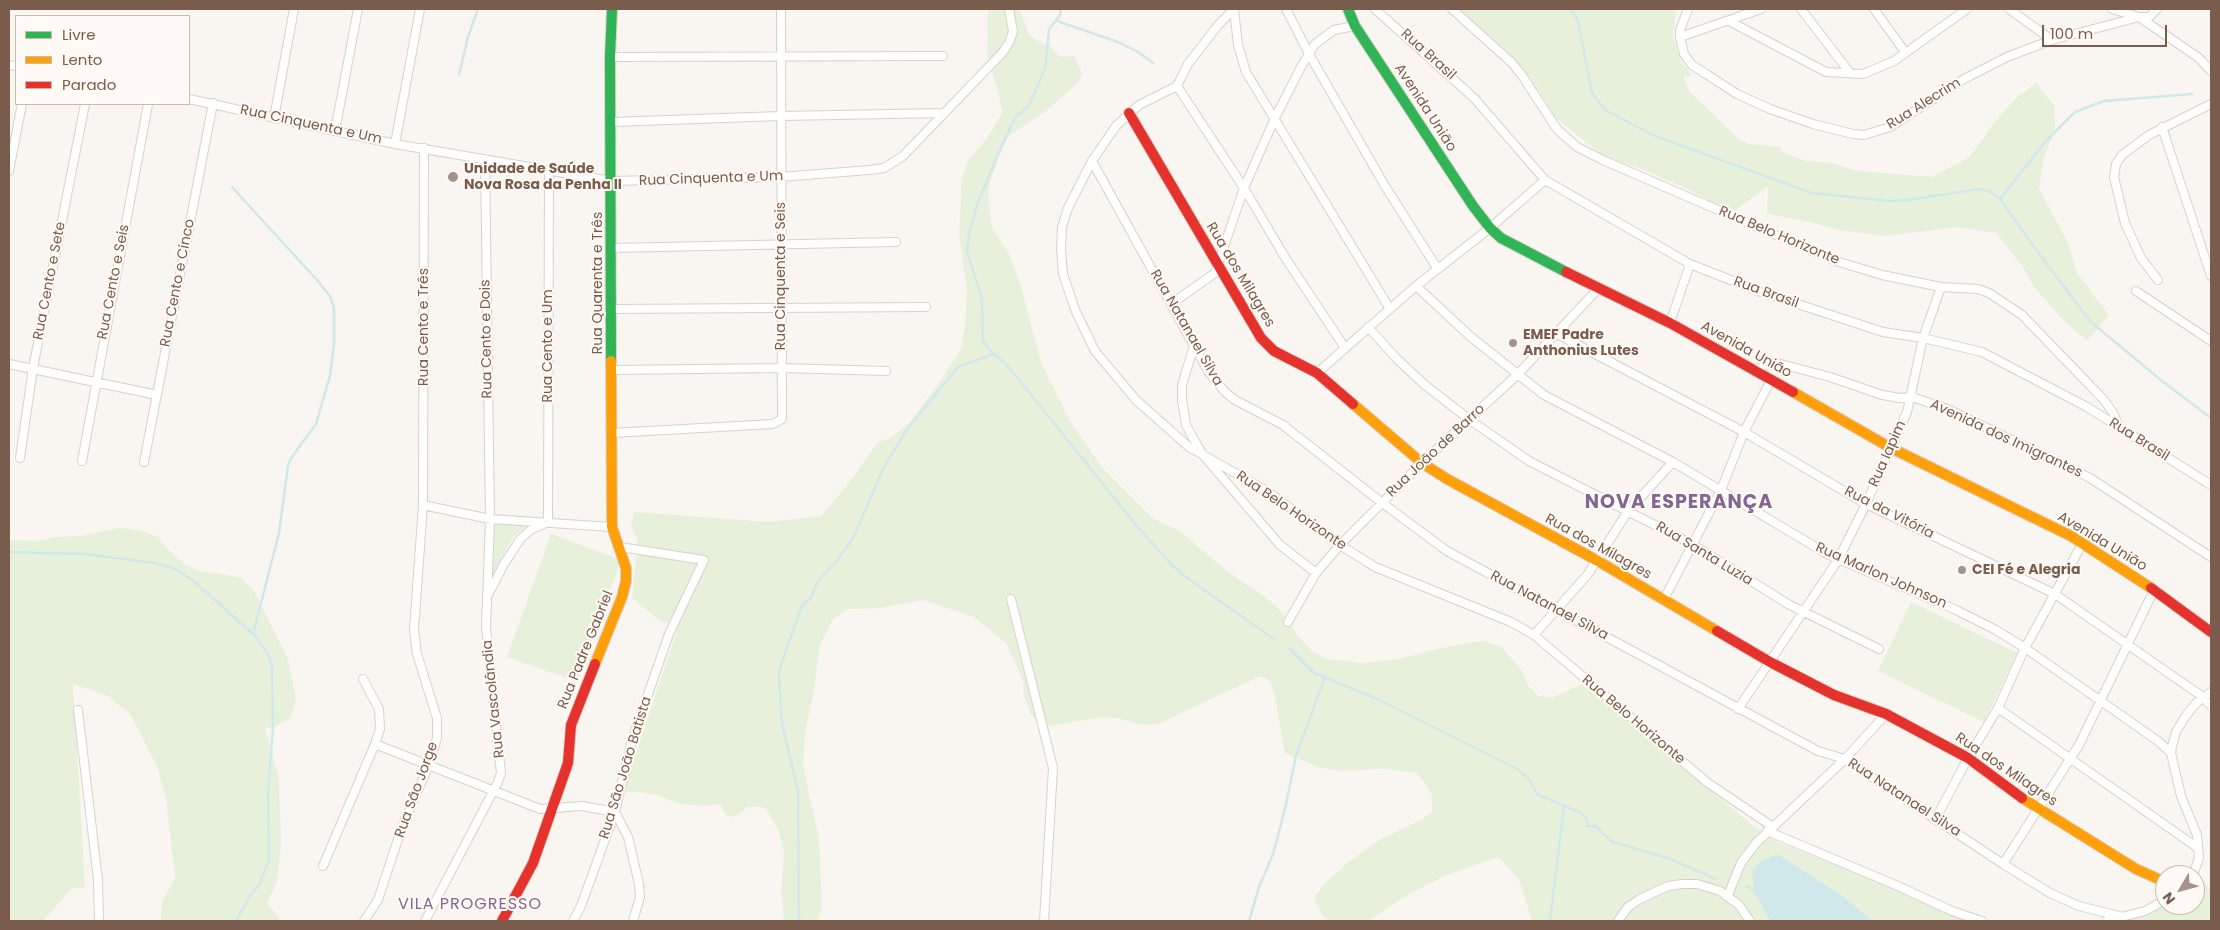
<!DOCTYPE html>
<meta charset="utf-8">
<style>
body{margin:0}
#map{position:relative;width:2220px;height:930px;overflow:hidden;background:#f9f5f0;font-family:Poppins,sans-serif}
canvas{display:block}
.frame{position:absolute;inset:0;border:10px solid #7a5c4d;pointer-events:none}
.legend{position:absolute;left:15px;top:15px;width:175px;height:90px;box-sizing:border-box;background:#fffaf3;border:1px solid #cabbb1;margin:0;padding:6px 9px;list-style:none;font-size:15px;color:#7a5c4d}
.legend li{display:flex;align-items:center;gap:10px;height:25px}
.legend b{width:25px;border:1px solid #cabbb1}
.north{position:absolute;left:2155px;top:865px;width:50px;height:50px;box-sizing:border-box;background:#fffaf3;border:1px solid #cabbb1;border-radius:50%;rotate:233deg;font-size:14px;font-weight:700;line-height:20px;text-align:center;color:#7a5c4d}
.north::after{content:'';display:block;margin:auto;width:18px;height:22px;background:#a69286;clip-path:polygon(50% 0,100% 100%,50% 72%,0 100%)}
.scale{position:absolute;left:2042px;top:25px;width:125px;height:22px;box-sizing:border-box;border:2px solid #7a5c4d;border-top:0;padding-left:6px;font-size:15px;line-height:18px;white-space:nowrap;color:#7a5c4d;-webkit-text-stroke:4px #fffaf3;paint-order:stroke}
</style>
<div id="map">
<canvas width="2220" height="930"></canvas>
<div class="frame"></div>
<ul class="legend">
<li><b style="height:6px;background:#30b455"></b>Livre</li>
<li><b style="height:6px;background:#ff9f0a"></b>Lento</li>
<li><b style="height:6px;background:#e5322d"></b>Parado</li>
</ul>
<div class="north">N</div>
<div class="scale">100 m</div>
</div>
<script>
const c = document.querySelector('canvas').getContext('2d');
c.lineJoin = 'round';
function fill(path, color) { c.fillStyle = color; c.fill(path, 'evenodd'); }
const poly = rows => new Path2D(rows.map(r => 'M' + r).join(''));
function stroke(path, color, width, dash) { c.strokeStyle = color; c.lineWidth = width; c.lineCap = dash ? 'butt' : 'round'; c.setLineDash(dash || []); c.stroke(path); }
function drawText(font, color, halo, rows, align = 'center') {
  c.font = font + ' Poppins,sans-serif'; c.lineWidth = 4; c.setLineDash([]); c.textBaseline = 'middle'; c.strokeStyle = halo; c.fillStyle = color; for (const [text, x, y, turn = 0] of rows) {
    c.save(); c.translate(x, y); c.rotate((+turn || 0) * Math.PI / 180); c.textAlign = isNaN(turn) ? turn : align; if (halo) c.strokeText(text, 0, 0); c.fillText(text, 0, 0); c.restore();
  }
}
fill(poly([
 [988,9,1019,9,1030,36,1043,44,1049,44,1056,54,1062,57,1074,56,1082,73,1079,82,1046,111,1010,135,1001,149,991,179,988,195,990,215,992,228,1008,252,1020,283,1041,363,1070,421,1103,469,1152,518,1178,530,1231,574,1265,597,1281,611,1298,636,1312,651,1327,659,1363,663,1400,659,1436,649,1469,643,1483,641,1502,647,1522,671,1528,686,1538,696,1552,698,1584,683,1669,756,1752,825,1775,841,1879,882,1939,910,1976,921,1873,921,1843,896,1789,861,1760,904,1773,921,1532,921,1519,879,1498,857,1446,875,1402,898,1371,919,1365,921,1330,921,1324,918,1314,899,1323,885,1346,864,1379,840,1421,820,1432,812,1432,794,1417,773,1384,769,1340,771,1318,767,1285,753,1274,692,1269,680,1263,677,1258,677,1158,724,1141,725,1118,718,1101,717,1044,727,1031,715,1024,696,1023,681,1006,643,974,617,923,600,880,608,848,609,833,619,820,645,813,695,805,731,803,767,819,838,822,905,818,921,784,921,781,892,784,853,779,831,766,809,762,807,747,807,738,815,732,817,726,815,720,804,707,806,681,804,653,794,639,792,623,792,679,625,662,622,632,598,638,540,631,526,634,512,769,522,821,516,846,487,878,442,889,439,910,422,938,384,961,349,965,326,967,290,959,234,962,179,968,161,986,140,1003,112,987,51],
 [1456,9,1676,9,1673,37,1681,61,1691,74,1689,77,1683,77,1690,92,1739,139,1749,144,1781,147,1780,151,1806,161,1831,163,1858,171,1932,177,1970,157,1991,127,2015,99,2036,83,2054,105,2055,132,2044,156,2039,189,2067,241,2077,273,2109,315,2087,341,2063,320,2035,288,2021,264,1996,233,1958,227,1886,236,1840,230,1805,221,1767,214,1768,186,1732,213,1688,189,1637,167,1606,158,1556,118,1536,86,1518,65],
 [491,525,527,525,514,536,506,549,491,580],
 [119,528,140,530,158,537,170,552,186,565,203,572,222,574,241,578,254,591,288,659,296,699,291,718,275,727,265,728,279,779,281,847,276,884,267,903,281,921,161,921,162,902,175,877,166,799,157,766,130,714,108,696,73,684,85,888,72,888,43,921,9,921,9,540,37,541,56,537,81,536],
 [551,534,621,560,577,682,507,657],
 [1911,602,2017,653,1984,722,1878,671],
 [2199,876,2211,891,2211,921,2127,921,2170,905,2195,905,2195,882]
]), '#e7f0db');
fill(poly([
 [1775,855,1779,855,1843,896,1873,921,1770,920,1755,894,1752,871,1759,863]
]), '#d0e8ea');
stroke(poly([
 [1061,9,1060,15,1049,29,1045,69,1029,105,1015,118,1001,148,978,202,969,233,967,251,982,299,983,341,991,351,1007,365,1136,525,1171,564,1183,575,1274,639],
 [1571,9,1578,21,1592,93,1605,110,1655,136,1812,193,1889,201,1908,200,1979,189,1991,192,2000,199,2045,262,2091,322,2162,381,2211,418],
 [1057,21,1118,42,1138,52,1153,63],
 [459,75,468,37,478,9],
 [232,187,317,280,330,296,334,308,334,344,330,376,316,424,291,458,288,466,279,533,253,634],
 [2000,199,2045,142,2075,112,2104,101,2192,94],
 [9,552,85,554,154,563,173,568,191,579,223,607,256,637,268,654,272,666,273,728,268,793,269,860,259,885,249,897,236,921],
 [1290,649,1314,673,1375,698,1517,769,1529,779,1537,794,1581,813,1587,819,1587,826,1596,826,1603,834,1613,842,1668,858,1716,879],
 [1746,886,1756,891],
 [799,921,798,791,782,724,779,677,780,668,802,605,810,599,818,581,836,562,853,538,884,467,908,428,958,367,994,354],
 [1249,921,1259,887,1273,854,1285,809,1296,756,1325,677],
 [1550,921,1564,806]
]), '#d0e8ea', 2.5);
const street = poly([
 [1234,9,1219,24,1188,64,1177,86,1139,105,1116,126,1092,161,1068,208,1062,227,1061,249,1063,274,1076,312,1095,351,1136,400,1189,447,1267,491,1340,545,1375,567,1511,622,1534,635,1708,783,1773,827],
 [1234,9,1238,45,1246,72,1390,309],
 [1286,9,1309,54,1385,186,1437,268],
 [1375,9,1474,98,1545,180,1690,264,1761,292,1883,332,1923,338,1982,352,2087,407,2211,485],
 [1452,9,1512,63,1521,74,1557,129,1577,147,1605,161,1836,261,1882,275,1941,287,1978,289,1989,293,2022,315,2104,400,2113,413,2120,428],
 [1688,9,1680,30,1680,37,1684,54,1692,65,1700,70,1737,94,1770,109,1813,124,1853,134,1864,135,1890,127,1964,79,2007,57,2052,40,2139,17,2149,17,2157,9],
 [1801,9,1850,73],
 [1874,9,1905,52],
 [2009,9,2052,40],
 [2112,9,2139,17,2199,58,2211,71],
 [1729,21,1826,72,1863,74,1894,61,1967,9],
 [1680,37,1761,9],
 [610,57,943,56],
 [9,65,16,66],
 [1177,86,1244,188,1286,259,1345,348],
 [189,99,395,144,611,181,780,177,869,170,884,168,903,156,1003,52,1010,41,1013,31,1009,9],
 [274,118,294,9],
 [612,122,780,116,945,113],
 [2162,127,2211,276],
 [335,131,358,9],
 [395,144,420,9],
 [1092,161,1208,371,1225,392,1235,400,1283,425,1381,502,1447,551,1818,751,1845,759,2003,864,2050,893,2079,906,2123,917],
 [9,171,22,104],
 [611,248,896,242],
 [2158,280,2141,258,2125,223,2114,177,2116,164,2122,155,2149,135,2211,104],
 [1416,286,1471,337,1544,395,1673,462,1829,555,1954,609,1996,630,2025,648,2158,741,2171,753],
 [2136,291,2211,341],
 [1171,304,1215,273,1244,188,1275,118,1301,67,1315,44,1334,30,1355,26],
 [612,309,926,307],
 [1670,323,1690,264],
 [1368,327,1397,359,1425,385,1470,420,1529,461,1692,544,1788,604,1879,649],
 [1557,334,1744,432,1866,504,2055,594,2203,697,2211,706],
 [1194,346,1182,385,1182,400,1186,425,1193,438,1203,455,1280,545,1316,573],
 [9,364,157,395],
 [612,370,782,368,886,371],
 [1756,370,1765,365,1777,363,1830,377,1882,395,1900,398,1912,397,1950,410,2090,478,2211,557],
 [1317,373,1416,286,1490,228,1545,180],
 [612,433,773,424,782,419,781,9],
 [20,458,33,368,85,104],
 [82,461,148,104],
 [144,462,213,103],
 [423,505,490,519,612,527],
 [488,595,504,564,521,538,532,529,548,522,549,170],
 [1011,599,1053,768,1044,921],
 [1664,599,1721,490,1744,432,1771,380],
 [1288,622,1316,573,1340,545,1422,463,1517,375,1598,289],
 [1534,635,1588,574,1628,511,1673,462],
 [1998,708,2198,848],
 [1738,709,1838,560,1866,504,1907,412,1923,338,1941,287],
 [78,710,98,880,99,921],
 [375,744,540,809,582,806,615,812,628,837,639,884,640,897,633,921],
 [1936,818,1968,758,1998,708,2025,648,2082,544],
 [1767,831,1898,886,1952,911,1982,921],
 [2003,864,2079,745,2154,590],
 [323,866,375,744,380,729,379,709,363,679],
 [2193,875,2199,858,2197,835,2181,796,2171,753,2172,746,2176,732,2185,717,2196,703,2211,692],
 [1728,895,1741,863,1756,843,1845,759,1886,714],
 [364,921,378,900,403,824,429,765,437,738,437,718,417,654,414,630,423,505,424,148],
 [425,921,498,782,501,773,486,627,490,519,485,160],
 [573,921,581,906,615,812,632,740,669,634,704,560,620,547],
 [1618,921,1628,907,1640,899,1668,886,1682,884,1697,884,1720,891,1739,905,1750,921],
 [2106,921,2145,911,2165,900]
]);
const fast = poly([
 [1348,9,1355,26,1473,206,1490,228,1501,238,1566,272],
 [611,361,610,57,612,9]
]);
const slow = poly([
 [1793,392,1891,448,2071,536,2151,588],
 [1353,404,1422,463,1447,479,1598,561,1717,631],
 [595,664,622,597,626,581,626,568,612,527,611,361],
 [2022,798,2136,869,2165,882]
]);
const jam = poly([
 [1129,113,1261,338,1274,351,1317,373,1353,404],
 [1566,272,1670,323,1793,392],
 [2151,588,2211,632],
 [1717,631,1770,662,1834,695,1886,714,1968,758,2022,798],
 [502,921,533,863,568,763,571,725,595,664]
]);
stroke(street, '#d7d1cb', 10);
stroke(fast, '#d9d2cb', 12);
stroke(slow, '#d9d2cb', 12);
stroke(jam, '#d9d2cb', 12);
stroke(street, '#fefefd', 8);
stroke(fast, '#30b455', 10);
stroke(slow, '#ff9f0a', 10);
stroke(jam, '#e5322d', 10);
for (const [x, y, r, color] of [
 [453,177,6,"#a69286"],
 [1513,343,5,"#a69286"],
 [1962,570,5,"#a69286"]
]) { const dot = new Path2D(); dot.arc(x, y, r, 0, 2 * Math.PI); c.fillStyle = color; c.fill(dot); stroke(dot, '#fffaf3', 2); }
drawText('14px', '#7a5c4d', '#fffaf3', [
 ["Rua Brasil",1428,55,42],
 ["Rua Alecrim",1924,104,-32],
 ["Avenida União",1425,108,57],
 ["Rua Cinquenta e Um",311,125,12],
 ["Rua Cinquenta e Um",711,179,-2],
 ["Rua Belo Horizonte",1779,236,23],
 ["Rua dos Milagres",1240,275,59],
 ["Rua Cinquenta e Seis",781,276,-90],
 ["Rua Cento e Sete",50,281,-79],
 ["Rua Cento e Seis",114,282,-79],
 ["Rua Cento e Cinco",178,283,-79],
 ["Rua Quarenta e Três",598,283,-90],
 ["Rua Brasil",1766,293,20],
 ["Rua Cento e Três",424,327,-90],
 ["Rua Natanael Silva",1186,328,60],
 ["Rua Cento e Dois",487,339,-91],
 ["Rua Cento e Um",548,346,-90],
 ["Avenida União",1746,350,29],
 ["Avenida dos Imigrantes",2006,439,25],
 ["Rua Brasil",2139,440,32],
 ["Rua João de Barro",1436,451,-43],
 ["Rua Iapim",1888,454,-66],
 ["Rua Belo Horizonte",1291,511,34],
 ["Rua da Vitória",1889,513,27],
 ["Avenida União",2102,542,31],
 ["Rua dos Milagres",1598,547,29],
 ["Rua Santa Luzia",1704,554,31],
 ["Rua Marlon Johnson",1881,576,24],
 ["Rua Natanael Silva",1549,606,28],
 ["Rua Padre Gabriel",586,650,-68],
 ["Rua Vascolândia",494,699,-96],
 ["Rua Belo Horizonte",1633,720,40],
 ["Rua São João Batista",626,768,-73],
 ["Rua dos Milagres",2006,770,34],
 ["Rua São Jorge",417,790,-70],
 ["Rua Natanael Silva",1904,798,33]
]);
drawText('bold 14px', '#7a5c4d', '#fffaf3', [
 ["Unidade de Saúde",464,169],
 ["Nova Rosa da Penha II",464,185],
 ["EMEF Padre",1523,335],
 ["Anthonius Lutes",1523,351],
 ["CEI Fé e Alegria",1972,570]
], 'left');
c.letterSpacing = '1px';
drawText('16px', '#846695', '#fffaf3', [
 ["VILA PROGRESSO",470,905]
]);
c.letterSpacing = '0px';
c.letterSpacing = '1px';
drawText('bold 19px', '#846695', '#fffaf3', [
 ["NOVA ESPERANÇA",1679,503]
]);
c.letterSpacing = '0px';
</script>
